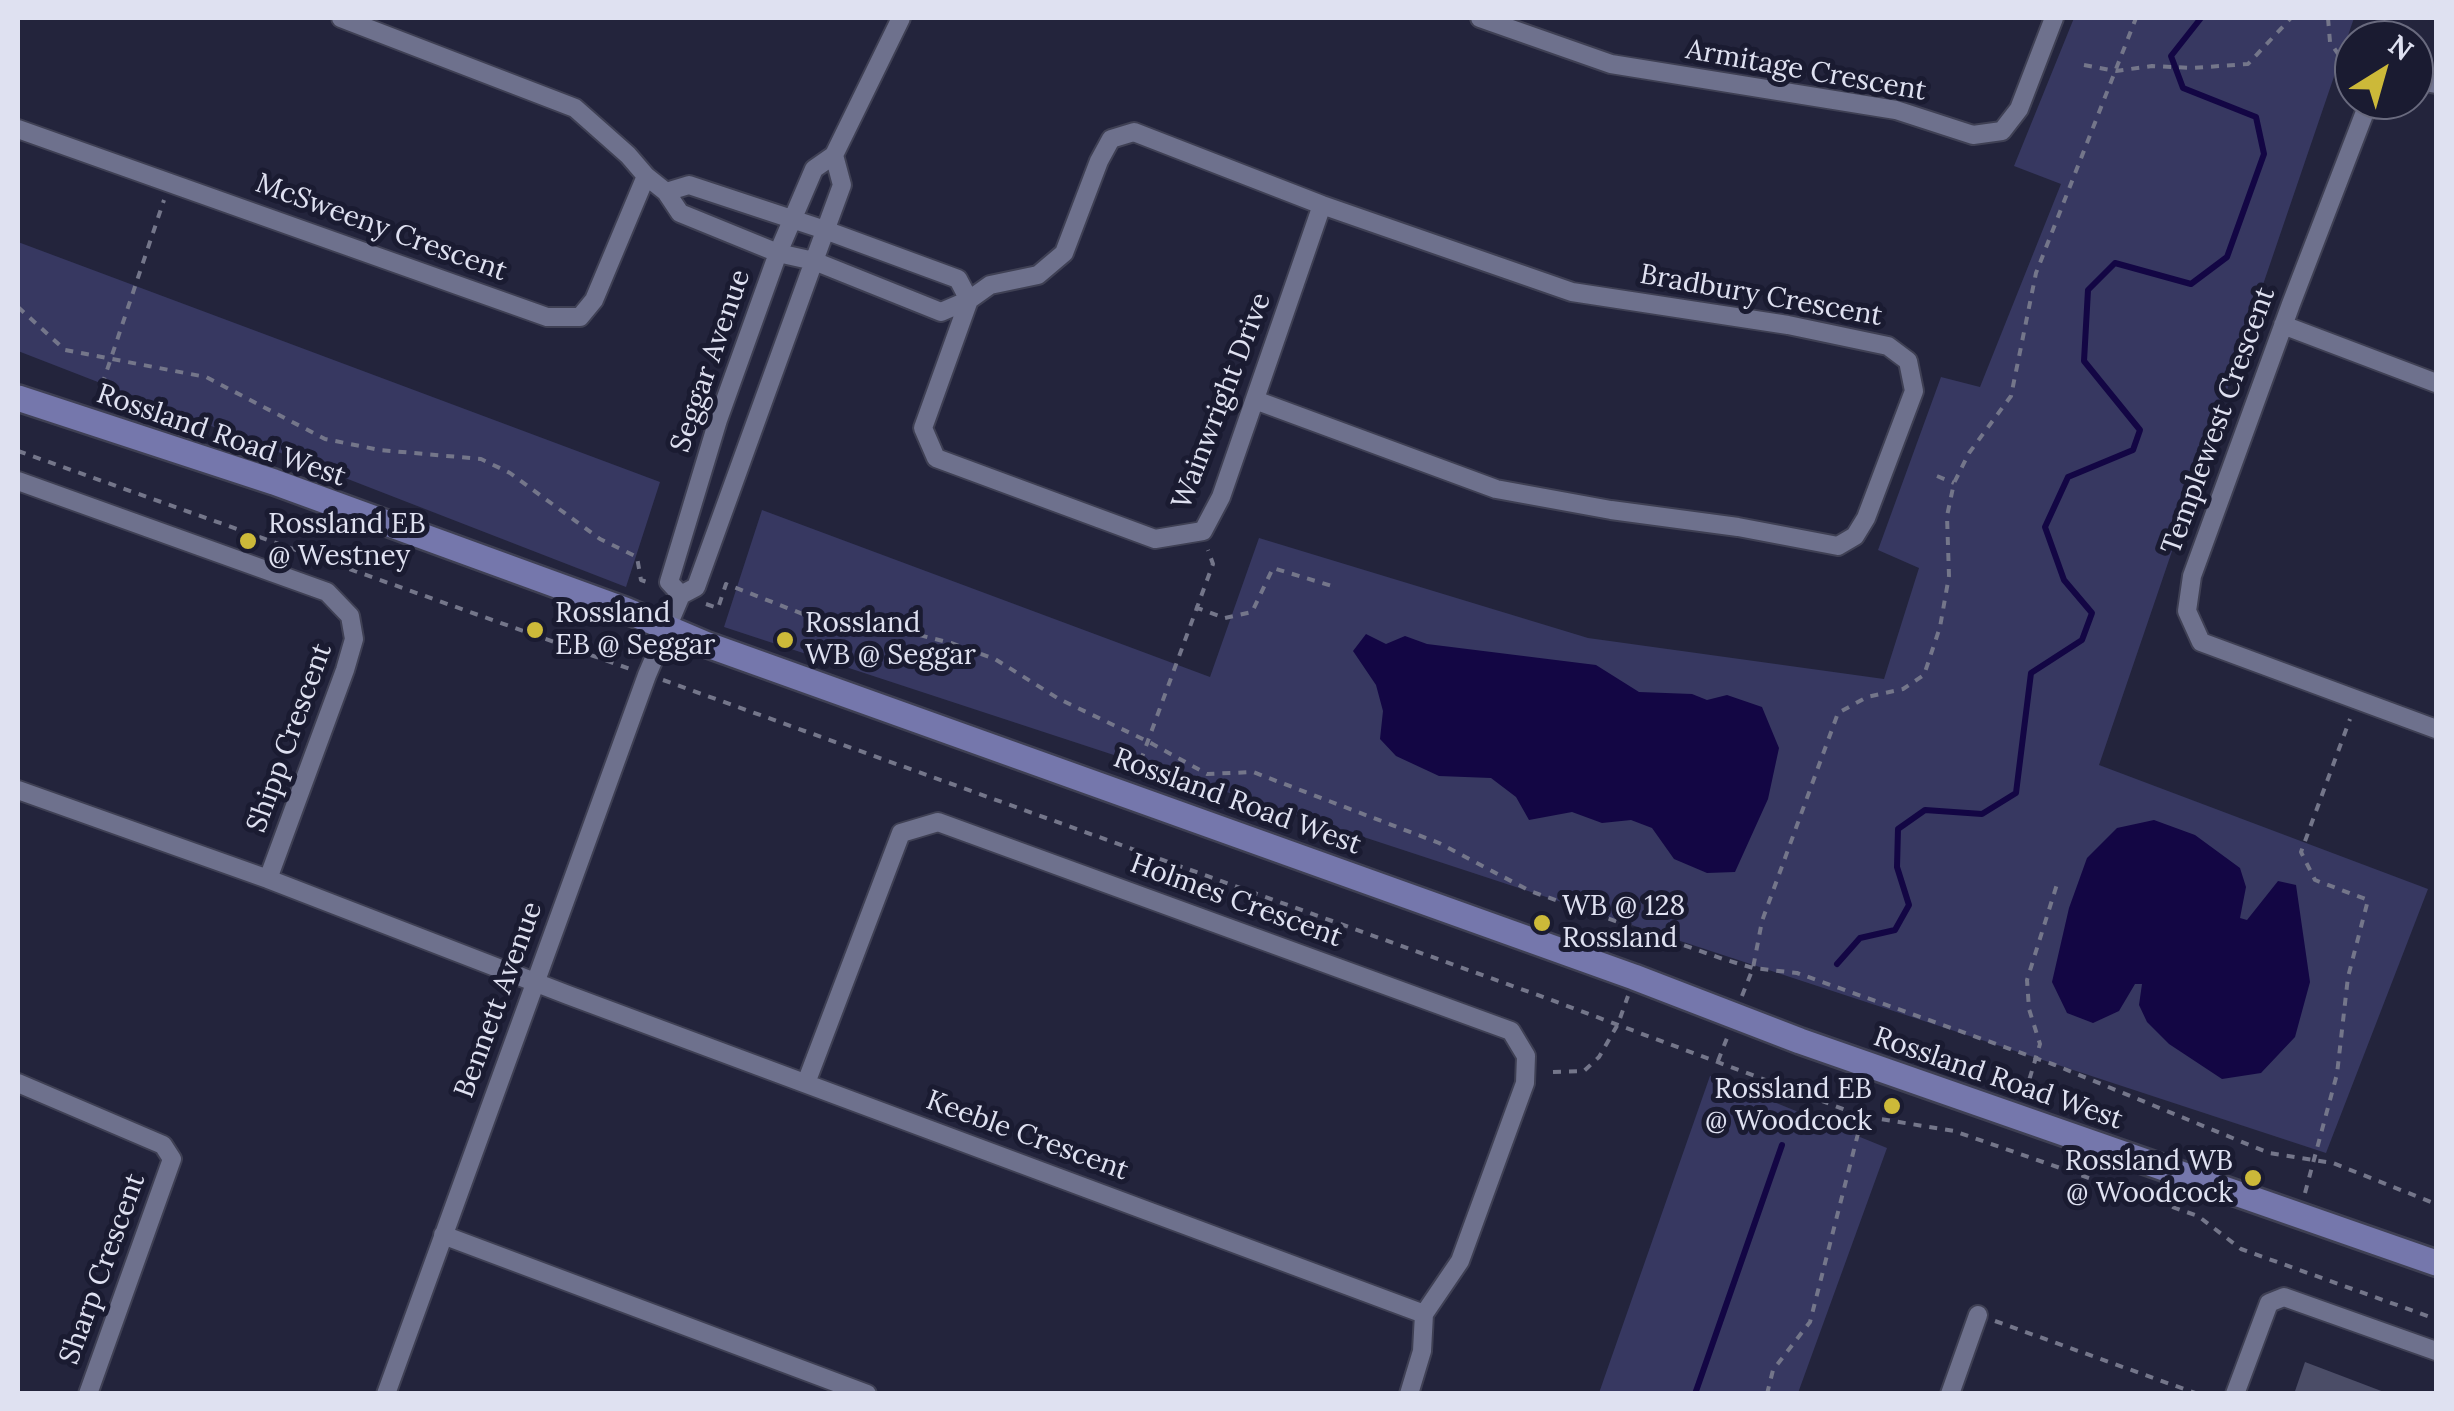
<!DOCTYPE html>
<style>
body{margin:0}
#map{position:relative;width:2454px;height:1411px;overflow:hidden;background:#23243c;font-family:Lora,serif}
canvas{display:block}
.frame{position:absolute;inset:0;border:20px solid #dfe1f1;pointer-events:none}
.north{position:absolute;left:2334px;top:20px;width:100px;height:100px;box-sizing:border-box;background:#1a1b31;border:2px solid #696a7e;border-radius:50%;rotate:37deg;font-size:28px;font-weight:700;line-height:40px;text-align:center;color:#dfe1f1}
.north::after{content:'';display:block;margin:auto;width:35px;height:45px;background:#ccb939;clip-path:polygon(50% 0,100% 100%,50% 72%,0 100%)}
</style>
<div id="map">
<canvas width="2454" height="1411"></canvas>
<div class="frame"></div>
<div class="north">N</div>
</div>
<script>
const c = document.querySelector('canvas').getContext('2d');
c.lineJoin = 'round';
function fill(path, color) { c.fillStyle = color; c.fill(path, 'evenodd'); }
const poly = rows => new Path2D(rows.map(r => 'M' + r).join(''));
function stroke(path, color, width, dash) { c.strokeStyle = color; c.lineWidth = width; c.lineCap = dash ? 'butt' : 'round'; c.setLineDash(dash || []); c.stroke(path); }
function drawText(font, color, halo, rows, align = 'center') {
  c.font = font + ' Lora,serif'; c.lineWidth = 10; c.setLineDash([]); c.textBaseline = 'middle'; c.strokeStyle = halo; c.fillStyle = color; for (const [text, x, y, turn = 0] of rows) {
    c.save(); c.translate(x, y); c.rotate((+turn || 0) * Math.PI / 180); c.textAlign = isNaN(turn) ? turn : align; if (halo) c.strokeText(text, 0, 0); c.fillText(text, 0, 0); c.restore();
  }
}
fill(poly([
 [2074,18,2354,18,2099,765,2428,889,2326,1153,724,627,762,510,1210,677,1259,538,1588,638,1884,679,1919,568,1878,550,1941,377,1980,387,2061,184,2014,166],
 [18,242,660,482,626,587,18,351],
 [1710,1076,1887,1148,1798,1393,1599,1393]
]), '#373861');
fill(poly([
 [1366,634,1386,644,1405,636,1427,644,1596,665,1639,692,1692,694,1707,700,1727,695,1762,707,1779,748,1768,799,1735,872,1707,873,1674,859,1652,828,1631,820,1602,823,1572,812,1529,820,1516,797,1491,778,1439,776,1396,756,1380,739,1383,711,1376,685,1353,651],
 [2154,820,2195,835,2240,868,2246,887,2240,918,2247,920,2278,881,2296,885,2310,982,2295,1037,2261,1073,2222,1079,2169,1044,2147,1022,2139,1005,2142,984,2135,984,2119,1011,2093,1023,2067,1013,2052,982,2069,908,2087,858,2117,828]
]), '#130644');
stroke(poly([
 [1837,964,1860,938,1895,930,1909,905,1897,867,1898,829,1925,810,1982,814,2016,793,2031,673,2082,640,2092,613,2064,580,2045,527,2068,477,2133,450,2140,430,2084,361,2088,290,2115,263,2191,284,2227,257,2264,154,2256,117,2183,88,2171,56,2201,18],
 [1695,1394,1782,1145]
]), '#130644', 6);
fill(poly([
 [2305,1362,2384,1392,2383,1394,2294,1394]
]), '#4b4d67');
const street = poly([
 [341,18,575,108,628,155,646,176,666,192,680,213,778,253,814,261,941,312,969,300,990,285,1038,275,1064,253,1099,161,1111,139,1134,132,1322,205,1572,292,1788,325,1888,346,1908,361,1914,391,1866,518,1855,536,1838,546,1738,527,1611,510,1496,489,1255,400],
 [1480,18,1611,64,1896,110,1973,135,2002,131,2019,109,2054,18],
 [2414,80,2436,84],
 [2372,100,2368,104,2291,304,2192,576,2187,611,2201,642,2436,729],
 [18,129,547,317,580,317,594,300,646,176],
 [666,192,689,185,825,230,958,279,969,300],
 [969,300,923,428,936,458,1155,539,1203,531,1221,497,1322,205],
 [2283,325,2436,383],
 [18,481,327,592,350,616,354,639,345,670,268,879],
 [681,595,669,582,718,420,778,253,814,169,834,155,901,18],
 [18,790,268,879,568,995,1424,1314],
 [18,1083,163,1145,172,1159,88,1394],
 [806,1083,901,833,938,822,1511,1031,1526,1056,1525,1083,1460,1261,1424,1314],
 [443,1235,867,1394],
 [386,1394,647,675,681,595,696,587,814,261,842,185,834,155],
 [1409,1394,1422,1351,1424,1314],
 [1950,1394,1978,1315],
 [2235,1394,2269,1303,2284,1297,2436,1351]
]);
const secondary = poly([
 [18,398,274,482,625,610,705,644,1634,977,1800,1041,2436,1263]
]);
stroke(street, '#3f4054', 22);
stroke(secondary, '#3f4054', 30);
stroke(poly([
 [2328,18,2330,42,2351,73],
 [2084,65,2116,71,2152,66,2192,68,2248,64,2291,18],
 [18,307,65,350,206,377,325,439,380,450,481,459,510,473,600,539,637,557,641,580,650,583],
 [97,400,164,200],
 [18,451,630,669],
 [1937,476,1954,483],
 [706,604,718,608,726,584,831,625,907,632,951,643,995,659,1059,699,1149,742,1207,774,1253,772,1439,843,1530,891,1723,959,1753,968,1797,973,2055,1065,2269,1153,2333,1163,2436,1204],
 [1195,607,1225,618,1252,612,1273,568,1332,586],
 [663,680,1546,998,1862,1116,1954,1131,2198,1216,2241,1249,2436,1319],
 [1135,776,1213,564,1208,550],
 [1742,996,1753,968,1762,921,1838,713,1867,697,1903,689,1924,675,1940,627,1949,576,1947,516,1954,483,1969,453,2011,396,2036,273,2136,18],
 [1718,1061,1727,1038],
 [1553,1072,1584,1071,1599,1057,1618,1024,1628,996],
 [2025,1094,2040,1044,2029,1009,2027,980,2058,881],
 [2305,1193,2337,1074,2348,977,2368,900,2315,880,2301,852,2350,719],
 [1995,1321,2198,1394],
 [1767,1394,1773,1370,1810,1322,1862,1118]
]), '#74768a', 4, [8, 8]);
stroke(street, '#6e718d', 18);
stroke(secondary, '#7577ac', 25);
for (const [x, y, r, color] of [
 [248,541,10,"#ccb939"],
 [535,630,10,"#ccb939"],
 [785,640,10,"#ccb939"],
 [1542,923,10,"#ccb939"],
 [1892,1106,10,"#ccb939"],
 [2253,1178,10,"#ccb939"]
]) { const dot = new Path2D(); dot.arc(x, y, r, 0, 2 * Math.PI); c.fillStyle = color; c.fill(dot); stroke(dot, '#1a1b31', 4); }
drawText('28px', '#dfe1f1', '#1a1b31', [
 ["Armitage Crescent",1806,71,10],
 ["McSweeny Crescent",381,228,20],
 ["Bradbury Crescent",1761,296,10],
 ["Seggar Avenue",711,361,-71],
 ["Wainwright Drive",1222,401,-69],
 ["Templewest Crescent",2219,421,-70],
 ["Rossland Road West",221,436,19],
 ["Shipp Crescent",290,738,-70],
 ["Rossland Road West",1237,802,20],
 ["Holmes Crescent",1236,901,20],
 ["Bennett Avenue",499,1000,-70],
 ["Rossland Road West",1998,1079,19],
 ["Keeble Crescent",1027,1136,20],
 ["Sharp Crescent",103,1269,-70]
]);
drawText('28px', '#dfe1f1', '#1a1b31', [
 ["Rossland EB",268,525],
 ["@ Westney",268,557],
 ["Rossland",555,614],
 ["EB @ Seggar",555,646],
 ["Rossland",805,624],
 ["WB @ Seggar",805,656],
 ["WB @ 128",1562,907],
 ["Rossland",1562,939],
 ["Rossland EB",1872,1090,"right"],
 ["@ Woodcock",1872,1122,"right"],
 ["Rossland WB",2233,1162,"right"],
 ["@ Woodcock",2233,1194,"right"]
], 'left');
</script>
